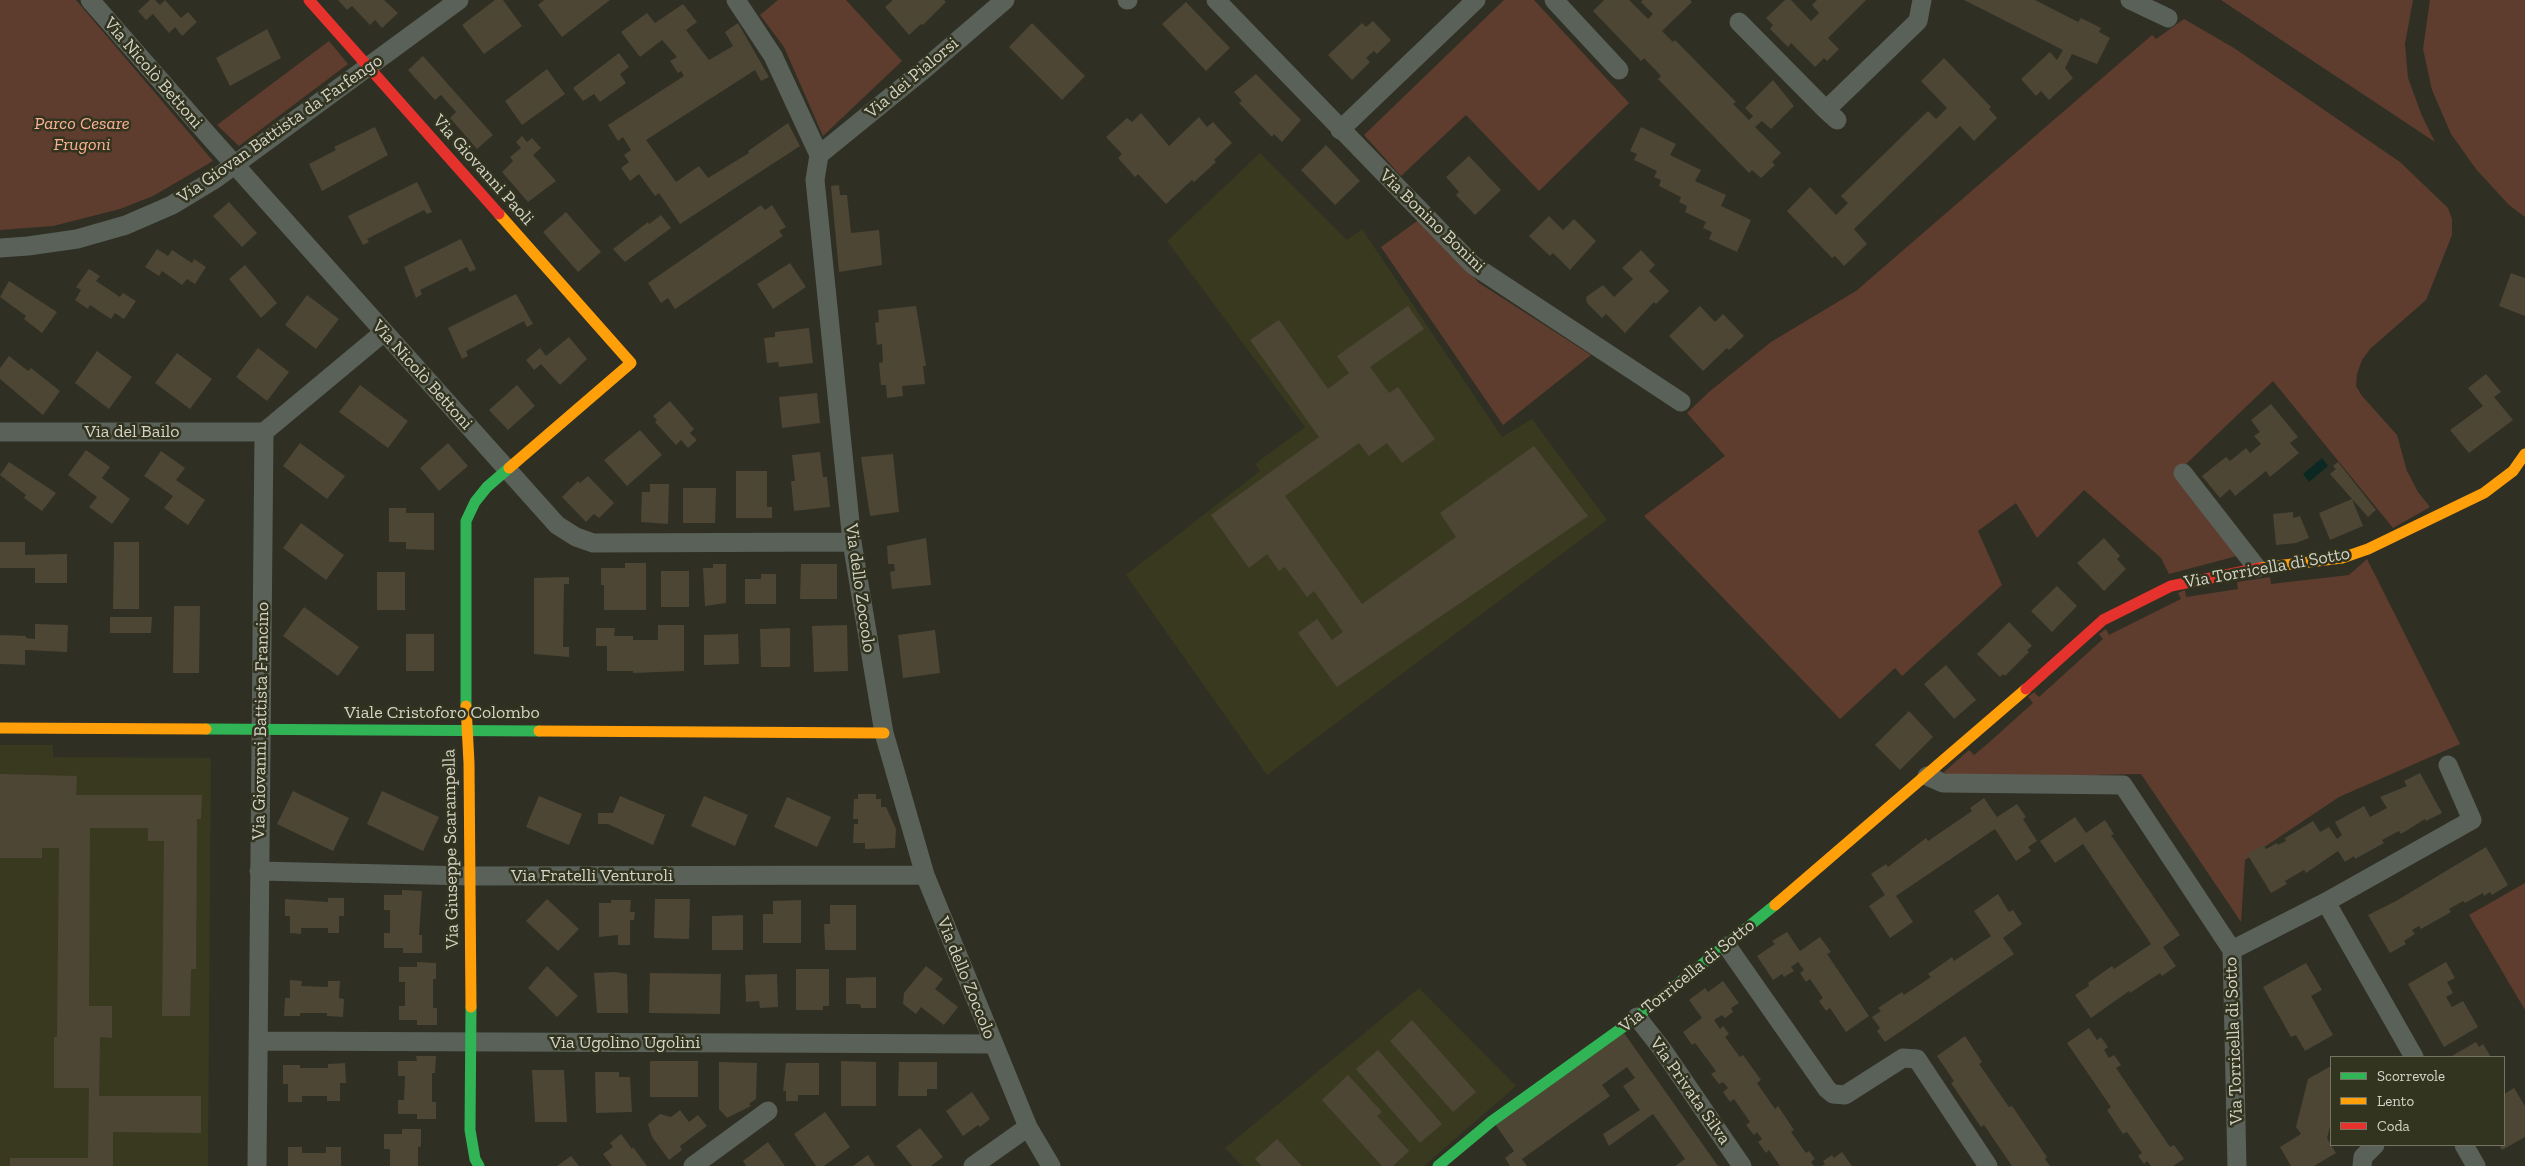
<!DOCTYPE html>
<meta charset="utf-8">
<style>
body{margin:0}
#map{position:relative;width:2525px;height:1166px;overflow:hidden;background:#2f2f24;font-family:"Zilla Slab",serif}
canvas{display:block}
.legend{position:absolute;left:2330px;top:1056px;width:175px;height:90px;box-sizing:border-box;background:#33341f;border:1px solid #737462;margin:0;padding:6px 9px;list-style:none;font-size:15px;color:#d3d4c7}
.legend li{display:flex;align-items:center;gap:10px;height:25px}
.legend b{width:25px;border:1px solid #737462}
</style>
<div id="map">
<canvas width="2525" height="1166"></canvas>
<ul class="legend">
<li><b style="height:6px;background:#30b455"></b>Scorrevole</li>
<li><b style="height:6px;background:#ff9f0a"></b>Lento</li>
<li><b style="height:6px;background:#e5322d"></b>Coda</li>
</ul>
</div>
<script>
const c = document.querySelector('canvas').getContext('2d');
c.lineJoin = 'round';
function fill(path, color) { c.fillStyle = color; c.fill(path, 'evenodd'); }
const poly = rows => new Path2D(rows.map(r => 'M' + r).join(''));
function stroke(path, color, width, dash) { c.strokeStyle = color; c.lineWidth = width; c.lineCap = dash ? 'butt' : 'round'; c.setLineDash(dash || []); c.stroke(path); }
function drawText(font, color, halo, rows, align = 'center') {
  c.font = font + ' "Zilla Slab",serif'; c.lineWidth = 5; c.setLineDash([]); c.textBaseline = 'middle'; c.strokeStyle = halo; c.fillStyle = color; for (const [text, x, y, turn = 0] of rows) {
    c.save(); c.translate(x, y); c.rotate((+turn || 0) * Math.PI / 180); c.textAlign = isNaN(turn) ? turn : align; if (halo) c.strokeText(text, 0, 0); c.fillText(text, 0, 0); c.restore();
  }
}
fill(poly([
 [1260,153,1347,240,1362,229,1502,437,1532,419,1607,520,1267,775,1126,575,1260,471,1255,464,1305,427,1167,241],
 [0,745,53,745,53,757,211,758,208,1166,0,1166],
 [1419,988,1516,1086,1424,1166,1242,1166,1225,1148]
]), '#393920');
fill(poly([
 [0,0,76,0,213,161,153,196,120,209,53,226,0,230],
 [778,0,846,0,902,61,823,136,784,47,760,15],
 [1504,0,1534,0,1629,103,1539,191,1466,115,1401,176,1364,135],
 [2221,0,2413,0,2405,44,2408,78,2422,116,2435,142],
 [2430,0,2525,0,2525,217,2509,205,2476,169,2451,134,2432,90,2423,49],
 [2184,19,2234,48,2400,162,2448,208,2452,219,2452,235,2426,300,2370,349,2362,360,2357,374,2356,386,2362,396,2397,435,2407,471,2418,492,2430,507,2393,528,2273,381,2185,465,2237,556,2169,574,2161,558,2084,490,2037,538,2016,503,1978,531,2002,585,1902,676,1895,668,1840,719,1644,516,1725,456,1687,413,1709,392,1771,342,1856,291,2152,35,2156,39],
 [329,41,348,64,239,146,217,125],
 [1420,219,1479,283,1591,355,1503,425,1381,247],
 [2367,559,2460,744,2339,797,2245,860,2241,922,2141,774,1949,778,1944,772,1969,750,1974,755,1985,746,2033,703,2028,697,2034,692,2039,697,2103,639,2099,634,2106,629,2109,635,2181,599,2178,593,2185,590,2186,597,2238,589,2237,582,2270,577,2271,584,2349,575],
 [2525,883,2525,1010,2469,915]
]), '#5f3d2e');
fill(poly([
 [2322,458,2328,466,2309,482,2303,474]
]), '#0c2822');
fill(poly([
 [150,0,155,0,160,5,165,0,181,18,188,12,197,22,182,36,175,27,169,33,153,14,146,20,138,11],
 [338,0,384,0,398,13,382,28,375,20,370,25,352,6,347,10],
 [495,0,503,0,522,26,484,54,462,25],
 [544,0,610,0,562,37,538,5],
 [893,0,944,0,946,2,923,25,921,24,909,35,885,7],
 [1604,0,1629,0,1648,19,1653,14,1641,2,1643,0,1690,0,1692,2,1662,31,1673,42,1675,40,1736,102,1733,104,1749,120,1753,116,1745,108,1773,80,1794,106,1771,129,1762,121,1755,127,1781,153,1772,162,1775,165,1761,178,1752,170,1749,173,1658,79,1661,76,1644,58,1641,61,1593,11],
 [1785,0,1791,0,1811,21,1819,13,1812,5,1817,0,1866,0,1828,38,1839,49,1827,61,1824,58,1815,67,1791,43,1788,47,1770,29,1773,25,1766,18],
 [1964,0,2035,0,2078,22,2081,18,2101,28,2099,32,2110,38,2097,64,2072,54,2065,68,2073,78,2049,100,2041,91,2036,96,2021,79,2050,52,2057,60,2063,50],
 [1186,2,1230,48,1206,71,1162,24],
 [683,4,697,22,686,30,709,60,733,46,725,32,738,23,769,77,761,81,755,70,646,140,676,182,699,166,708,178,749,153,748,151,788,123,800,146,680,224,659,193,655,196,639,174,630,181,621,168,629,162,624,155,631,150,623,137,618,141,608,125,684,76,681,71,678,73,670,61,677,57,662,40,640,57,621,32,647,13,655,23],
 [1373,21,1391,40,1377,54,1374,51,1366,58,1370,62,1352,80,1328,55,1362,23,1366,27],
 [1032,23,1085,76,1062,100,1009,47],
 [267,29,281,58,230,86,216,58],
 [619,53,629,67,620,74,626,83,600,102,594,94,583,101,573,88],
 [423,56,493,135,477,149,450,118,456,112,441,95,435,100,408,70],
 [1944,58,1991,107,1989,109,1997,118,1974,141,1960,126,1854,229,1867,244,1844,266,1835,256,1832,258,1787,211,1810,187,1836,215,1848,203,1841,196,1928,111,1936,119,1947,108,1921,81],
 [547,69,565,94,522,125,505,101],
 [1256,74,1301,120,1282,142,1274,134,1272,137,1239,103,1242,101,1234,92],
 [1141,113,1169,146,1199,117,1207,127,1213,122,1232,143,1214,160,1216,162,1194,182,1192,180,1166,204,1138,174,1135,177,1118,158,1122,154,1106,137,1127,118,1132,122],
 [375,127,388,155,322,191,309,164,336,150,334,147],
 [1641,127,1676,144,1670,155,1701,170,1695,181,1726,195,1721,206,1751,220,1737,252,1709,239,1712,232,1703,228,1706,222,1685,212,1687,206,1679,202,1681,197,1659,186,1661,180,1654,177,1657,171,1634,160,1637,154,1630,151],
 [522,136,527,142,532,138,541,148,533,155,556,181,528,202,502,172,513,161,510,157,521,148,516,142],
 [1326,145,1360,181,1335,205,1301,170],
 [1469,156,1501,190,1475,215,1456,195,1459,192,1446,177],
 [417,182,432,212,427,214,424,210,367,239,369,242,363,245,348,216],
 [839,185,840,195,847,195,851,233,879,230,882,265,839,272,831,186],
 [229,202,257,233,242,247,213,216],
 [761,205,765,210,772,205,786,227,779,231,783,236,675,309,668,298,661,303,648,283],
 [566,212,601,252,578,272,543,232],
 [661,215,671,228,625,262,613,249,648,222,649,224],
 [1549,216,1563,230,1574,219,1596,241,1570,270,1553,253,1550,256,1529,236],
 [461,239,476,269,470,272,467,267,420,290,422,294,416,298,404,267],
 [157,249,168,256,172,250,192,263,194,259,206,267,195,284,187,279,182,285,162,271,159,276,145,267],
 [1641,250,1655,265,1649,271,1669,291,1656,304,1654,302,1625,333,1606,314,1602,318,1587,303,1586,297,1603,285,1614,297,1633,279,1622,268],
 [790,263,806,287,773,309,757,284],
 [245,265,277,303,261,318,229,279],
 [89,269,100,276,96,281,120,297,123,293,136,301,124,319,115,313,111,319,90,305,88,309,75,300,81,290,76,287],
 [2511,273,2525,278,2525,316,2499,306],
 [9,281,57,312,42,333,24,319,26,316,0,297],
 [516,294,533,324,527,327,524,321,466,351,468,356,462,359,448,328],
 [307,295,339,319,316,349,285,325],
 [916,306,926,366,923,366,925,384,902,386,903,396,887,398,886,385,881,385,879,363,883,362,882,344,877,345,875,323,879,322,878,310],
 [1408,306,1424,329,1370,367,1389,393,1398,387,1435,439,1402,463,1387,443,1369,456,1359,443,1285,496,1362,604,1456,537,1440,513,1534,446,1588,516,1337,687,1298,633,1317,619,1332,640,1343,632,1314,591,1307,597,1285,567,1279,571,1267,554,1249,568,1211,515,1319,437,1250,340,1279,320,1328,389,1349,373,1337,356],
 [1700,306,1715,322,1723,314,1744,336,1729,350,1727,348,1703,371,1669,336],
 [809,328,813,363,779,367,778,362,767,363,764,338,775,337,775,332],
 [569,337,587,359,560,385,541,364,534,370,526,360,540,348,546,356],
 [258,348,289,372,267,401,236,377],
 [97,351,132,377,109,409,75,383],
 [177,353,212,379,190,409,155,383],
 [9,356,28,371,31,368,60,391,43,415,0,379,0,368],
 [2486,374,2501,392,2494,397,2513,420,2469,453,2450,430,2483,406,2468,388],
 [360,385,408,421,388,448,339,412],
 [517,385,535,406,508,430,489,410],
 [817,393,820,423,782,428,779,397],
 [670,401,694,429,690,433,697,440,688,448,681,440,676,445,655,422,657,420,653,416],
 [2271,404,2298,437,2290,443,2299,453,2270,477,2266,471,2235,496,2230,489,2220,498,2202,476,2226,457,2230,461,2246,448,2250,453,2261,444,2254,436,2260,432,2251,420],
 [640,430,662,455,627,486,604,460],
 [300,443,345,476,327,499,283,466],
 [448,443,468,466,439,491,420,468],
 [86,450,110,467,102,478,130,499,112,524,89,507,97,497,68,475],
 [161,451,185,468,176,480,205,500,188,525,164,508,173,496,144,476],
 [820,452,823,477,827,477,830,507,794,511,791,481,795,481,792,455],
 [893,454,899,512,870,516,861,457],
 [9,462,56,493,42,511,24,498,26,495,0,475],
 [2338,462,2376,510,2368,517,2330,474,2336,469,2333,466],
 [736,471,767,471,767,507,772,507,772,518,736,518],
 [588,476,614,503,599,518,594,514,586,522,562,497,578,481,580,483],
 [650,484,669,484,668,524,641,522,642,492,650,492],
 [683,488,716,488,715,523,683,523],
 [2352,499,2363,526,2330,540,2319,513],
 [389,508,406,508,406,513,434,513,434,550,406,549,406,542,389,542],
 [2293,512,2293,518,2300,516,2309,538,2296,543,2276,545,2273,514],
 [301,523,344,555,326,580,283,548],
 [926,538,931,585,892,589,890,572,895,571,894,564,888,564,887,546],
 [2104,538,2120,556,2117,559,2126,569,2104,591,2077,563],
 [0,542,25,542,25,555,67,554,67,583,35,583,35,568,0,568],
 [114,542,139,542,139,609,113,609],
 [625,563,646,563,646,610,604,610,604,585,601,585,601,568,625,568],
 [713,564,726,564,726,603,705,606,703,568,713,568],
 [801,564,837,564,837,599,800,599],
 [661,571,689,571,689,607,661,607],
 [377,572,405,572,405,610,377,610],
 [761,574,776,574,776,604,745,604,745,579,761,579],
 [569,577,569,584,564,584,563,647,569,647,569,657,534,654,534,578],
 [2057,586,2077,606,2052,632,2031,611],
 [174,606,200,606,199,673,173,673],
 [304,607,359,647,338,676,283,636],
 [110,617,152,617,151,633,110,633],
 [2009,622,2032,646,2027,650,2029,652,2005,676,2003,674,2000,677,1977,654],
 [35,624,68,625,67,652,25,650,25,665,0,664,0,635,26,636,26,638,35,639],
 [658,625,684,625,684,671,633,673,633,671,607,671,607,646,596,646,596,628,615,628,614,636,633,636,633,640,658,640],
 [847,625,848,671,814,672,812,626],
 [790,628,790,667,761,667,760,629],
 [935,630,940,673,903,678,898,635],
 [406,634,434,634,434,671,406,671],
 [738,634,739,664,704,665,704,635],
 [1946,665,1976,700,1954,719,1924,684],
 [1909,711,1933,737,1900,770,1875,745],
 [2420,773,2442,813,2426,821,2425,819,2401,834,2399,831,2382,840,2384,843,2355,859,2354,856,2345,862,2338,851,2306,873,2304,870,2285,881,2287,884,2271,893,2247,854,2263,845,2266,849,2277,843,2278,845,2286,841,2285,838,2313,821,2320,832,2329,827,2337,839,2342,835,2335,822,2364,806,2370,817,2387,808,2380,797,2407,786,2404,781],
 [0,774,77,776,76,795,202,795,201,819,197,819,196,969,191,969,190,1016,162,1016,164,841,148,841,148,828,90,828,89,1006,112,1006,112,1038,100,1037,99,1096,201,1096,201,1133,113,1132,113,1166,10,1166,10,1158,88,1158,89,1088,54,1088,54,1037,57,1037,59,848,42,848,42,858,0,858],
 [293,791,349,818,333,851,277,824],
 [382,791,439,817,423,851,367,824],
 [858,794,876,794,876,799,881,799,881,807,886,807,896,829,895,848,865,849,865,843,853,843,854,824,858,824,858,819,853,819,854,799,858,799],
 [539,796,582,814,569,845,526,827],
 [620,796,665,815,653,845,608,824,598,824,598,813,613,813],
 [704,796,748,815,735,846,691,826],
 [787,797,831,817,817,847,774,827],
 [1984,798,1997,817,2017,804,2026,817,2023,819,2037,841,2028,847,2031,851,2016,861,1995,829,1896,896,1913,922,1890,938,1869,906,1885,895,1871,874,1886,864,1888,867,1926,838,1928,841,1972,811,1970,808],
 [2075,817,2086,833,2105,820,2114,834,2111,835,2180,935,2163,947,2176,966,2162,976,2160,973,2130,993,2129,991,2091,1018,2075,995,2089,986,2088,983,2112,966,2114,969,2151,944,2083,844,2055,863,2040,841],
 [2486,847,2508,885,2492,895,2490,892,2484,896,2483,893,2465,903,2463,901,2449,909,2451,912,2421,929,2419,926,2412,930,2415,934,2404,941,2406,944,2390,953,2368,915,2396,901],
 [402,890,422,891,419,935,422,935,422,953,403,953,403,948,384,948,384,933,390,933,390,910,384,910,384,895,402,895],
 [1998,894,2009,912,2013,910,2022,924,2003,938,2014,954,1885,1042,1877,1031,1880,1028,1872,1017,1881,1011,1878,1008,1902,992,1904,995,1931,977,1928,974,1952,957,1954,961,1991,936,1974,911],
 [328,898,344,898,344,916,339,916,339,933,328,933,328,928,301,928,301,934,290,933,290,916,285,916,285,899,328,902],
 [547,899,579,929,558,951,526,921],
 [655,899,690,899,689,939,654,938],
 [611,900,631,900,630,912,635,912,634,920,630,920,630,945,618,945,618,935,599,937,599,903,611,903],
 [801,900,801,943,763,943,763,914,773,914,773,901],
 [830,905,856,905,856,950,825,950,824,924,830,924],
 [743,915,743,950,712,950,712,916],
 [1787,932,1800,951,1820,937,1831,952,1827,954,1869,1016,1846,1032,1830,1008,1826,1011,1819,1001,1823,998,1810,979,1806,982,1800,973,1804,970,1798,962,1791,967,1794,971,1784,977,1782,974,1773,980,1757,956,1775,944,1772,941],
 [417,962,436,963,436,979,433,979,433,1008,437,1008,437,1025,417,1025,417,1020,399,1020,399,1006,405,1006,405,982,399,982,399,967,417,967],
 [2446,962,2455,978,2447,982,2453,993,2446,997,2452,1007,2463,1001,2478,1027,2444,1047,2408,984],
 [2306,963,2322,990,2311,996,2333,1035,2305,1051,2296,1035,2291,1037,2263,987],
 [547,966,578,996,557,1017,528,988],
 [926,966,943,979,935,989,958,1007,944,1025,921,1007,916,1014,903,1004,904,993],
 [796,969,829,969,829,1006,823,1006,823,1010,796,1010],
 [615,972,627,974,628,1013,597,1013,594,973],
 [650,973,721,974,720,1014,649,1013],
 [777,974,778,1007,760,1008,759,1001,746,1002,745,975],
 [876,977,876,1008,861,1008,860,1004,846,1004,846,978],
 [290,980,302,981,301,986,328,987,328,981,340,981,339,998,344,999,343,1017,327,1016,327,1013,300,1013,300,1016,284,1016,285,998,290,998],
 [1723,981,1739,1003,1731,1008,1733,1012,1725,1018,1722,1015,1714,1020,1720,1029,1723,1026,1729,1034,1725,1037,1740,1057,1743,1055,1761,1080,1757,1083,1775,1109,1778,1106,1794,1130,1791,1132,1806,1153,1809,1151,1815,1159,1811,1162,1814,1166,1780,1166,1769,1150,1766,1153,1758,1142,1762,1139,1757,1132,1754,1135,1746,1125,1750,1122,1734,1099,1730,1102,1723,1092,1728,1088,1723,1082,1719,1084,1711,1074,1716,1071,1695,1043,1692,1045,1683,1032,1702,1018,1689,1000,1705,988,1708,992],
 [1412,1020,1476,1092,1453,1112,1390,1041],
 [2089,1028,2097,1040,2101,1037,2108,1047,2104,1050,2109,1058,2114,1055,2121,1065,2116,1068,2170,1147,2174,1145,2184,1159,2173,1166,2151,1166,2147,1161,2144,1164,2138,1156,2142,1153,2127,1132,2123,1134,2107,1110,2111,1107,2067,1043],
 [1624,1033,1718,1166,1675,1166,1685,1159,1653,1114,1609,1146,1603,1134,1640,1110,1623,1086,1635,1078,1627,1067,1602,1085,1610,1096,1522,1159,1527,1166,1510,1166,1505,1158,1514,1151,1495,1124],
 [1965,1036,1982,1062,1979,1064,2009,1107,2012,1106,2047,1157,2045,1159,2050,1166,2012,1166,1984,1125,1981,1127,1951,1083,1954,1081,1937,1056],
 [2476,1042,2479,1047,2483,1044,2491,1057,2450,1057],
 [1378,1050,1442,1124,1420,1143,1356,1069],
 [416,1056,436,1056,435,1073,432,1073,432,1102,436,1102,436,1119,417,1119,417,1114,398,1114,398,1100,404,1100,405,1076,398,1076,398,1061,417,1061],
 [650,1061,698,1061,698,1097,650,1097],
 [841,1061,876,1062,876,1106,841,1106],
 [719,1062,757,1063,756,1099,749,1104,751,1106,727,1118,719,1109],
 [899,1062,937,1062,937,1089,927,1089,927,1096,898,1096],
 [345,1063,346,1083,340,1083,340,1101,327,1101,327,1096,302,1096,302,1102,288,1102,288,1084,283,1084,283,1065,300,1065,300,1068,328,1068,328,1064],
 [786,1063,819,1063,819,1095,798,1095,798,1101,786,1101,786,1091,783,1091],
 [2331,1066,2331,1123,2327,1138,2336,1153,2314,1166,2291,1166,2280,1147,2301,1134,2296,1127,2308,1079],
 [532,1070,564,1070,567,1122,535,1122],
 [595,1072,619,1072,619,1077,630,1077,632,1112,596,1113],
 [1348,1075,1382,1112,1377,1116,1409,1151,1393,1166,1382,1166,1322,1100],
 [2514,1088,2525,1106,2525,1137,2502,1150,2499,1145,2504,1145,2504,1094],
 [972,1092,990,1119,980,1127,978,1125,963,1136,946,1111],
 [680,1110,689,1122,698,1115,707,1126,680,1146,682,1150,669,1160,652,1137,648,1124,660,1114,671,1117],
 [825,1112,850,1147,824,1166,816,1166,794,1134],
 [920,1128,943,1157,931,1166,912,1166,896,1146],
 [402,1129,421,1129,421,1146,418,1147,418,1166,390,1166,390,1149,384,1149,384,1134,402,1134],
 [621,1134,632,1149,633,1147,647,1166,612,1166,603,1154,613,1147,610,1143],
 [1277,1139,1302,1166,1262,1166,1255,1159],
 [768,1142,785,1166,746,1166,743,1161],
 [288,1147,302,1147,302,1153,326,1153,326,1147,341,1147,341,1166,288,1166],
 [1842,1152,1852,1166,1822,1166,1825,1164,1823,1161,1832,1155,1834,1158],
 [868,1155,875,1166,853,1166],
 [571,1156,579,1166,557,1166]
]), '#4d4635');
stroke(poly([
 [90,0,209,136,557,525,576,537,593,543,852,542],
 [736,0,773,56,819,155,815,180,852,542,884,733,925,875,1028,1127,1051,1166],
 [1127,0,1128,0],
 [1216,0,1473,265,1681,402],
 [1554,0,1619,70],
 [2130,0,2168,18],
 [1739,22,1826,110],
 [1837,120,1826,110,1918,21,1922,0],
 [1340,130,1476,0],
 [819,155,921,72,1005,0],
 [0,248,28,246,77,239,126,225,172,205,215,179,459,0],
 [0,432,264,432],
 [2183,473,2257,568],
 [1927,776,1943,783,2123,785,2232,950,2237,1166],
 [259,871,470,876,925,875],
 [2326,902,2414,1057],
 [1727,946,1827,1089,1833,1094,1845,1095,1903,1058,1917,1059,1988,1166],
 [2232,950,2326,902,2472,820,2448,765],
 [1637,1017,1662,1049,1742,1166],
 [258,1041,992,1044],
 [2464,1145,2476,1166],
 [257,1166,264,432,384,332],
 [693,1166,768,1111],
 [973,1166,1028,1127],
 [2362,1166,2363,1157,2375,1145]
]), '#5a6159', 19);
stroke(poly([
 [466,706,466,521,475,502,487,487,509,468],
 [206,729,539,731],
 [471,1007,470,1130,475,1159,479,1166],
 [1438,1166,1492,1121,1637,1017,1775,905]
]), '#30b455', 11);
stroke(poly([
 [499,214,631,363,509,468],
 [2260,568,2342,558,2368,549,2484,493,2513,471,2525,454],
 [466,706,469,763,471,1007],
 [0,728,206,729],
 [539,731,884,733],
 [1775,905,2026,689]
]), '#ff9f0a', 11);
stroke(poly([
 [309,0,499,214],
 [2026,689,2103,620,2171,586,2260,568]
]), '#e5322d', 11);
drawText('18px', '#d3d4c7', '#33341f', [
 ["Via Nicolò Bettoni",153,73,49],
 ["Via dei Pialorsi",912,78,-40],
 ["Via Giovan Battista da Farfengo",280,129,-35],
 ["Via Giovanni Paoli",483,170,48],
 ["Via Bonino Bonini",1432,221,44],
 ["Via Nicolò Bettoni",422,375,48],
 ["Via del Bailo",132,432],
 ["Via Torricella di Sotto",2267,568,-10],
 ["Via dello Zoccolo",860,588,82],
 ["Viale Cristoforo Colombo",442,713],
 ["Via Giovanni Battista Francino",261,721,-89],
 ["Via Giuseppe Scarampella",451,849,-91],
 ["Via Fratelli Venturoli",592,876],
 ["Via Torricella di Sotto",1687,976,-39],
 ["Via dello Zoccolo",966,978,68],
 ["Via Torricella di Sotto",2234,1041,-92],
 ["Via Ugolino Ugolini",625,1043],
 ["Via Privata Silva",1690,1091,55]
]);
drawText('italic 18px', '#feb295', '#33341f', [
 ["Parco Cesare",82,124],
 ["Frugoni",82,145]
]);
</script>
